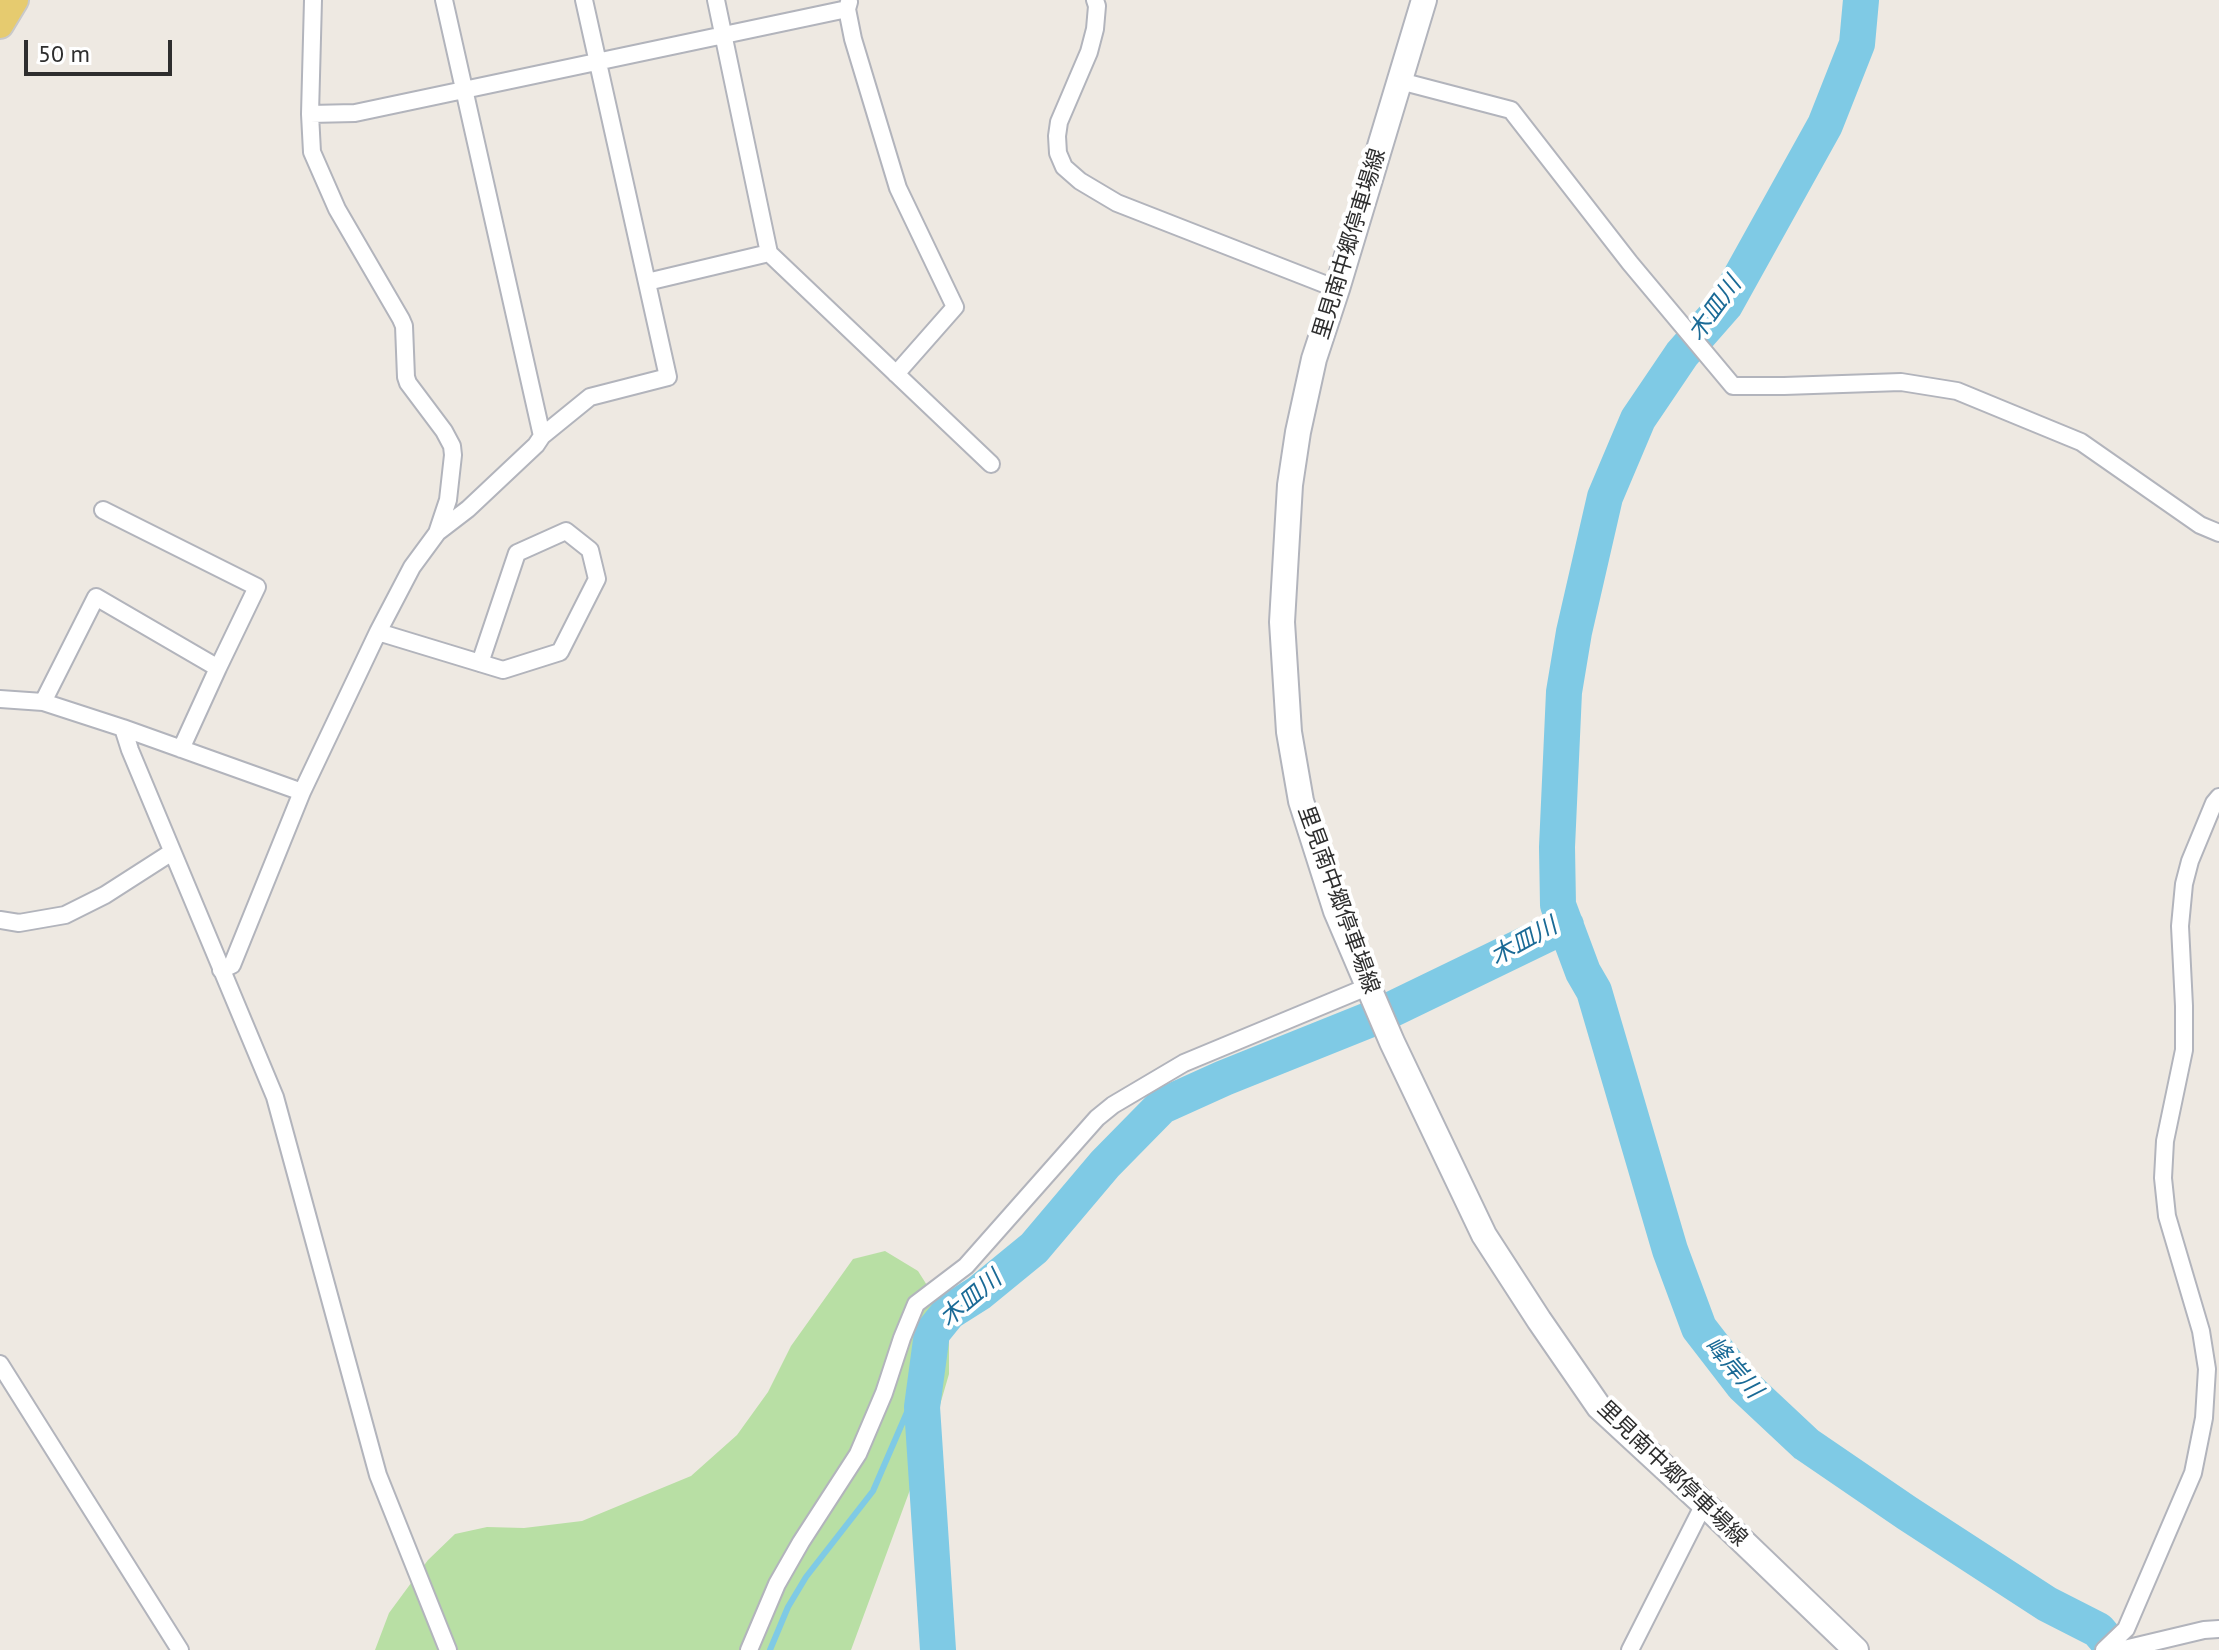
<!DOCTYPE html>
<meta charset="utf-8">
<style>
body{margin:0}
#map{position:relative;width:2219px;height:1650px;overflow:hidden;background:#eee9e2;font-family:"PT Sans",sans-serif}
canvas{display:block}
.scale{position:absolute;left:24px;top:40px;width:148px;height:36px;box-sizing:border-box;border:4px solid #2e2e2e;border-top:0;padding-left:10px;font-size:24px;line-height:28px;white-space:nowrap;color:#2e2e2e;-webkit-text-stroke:6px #fff;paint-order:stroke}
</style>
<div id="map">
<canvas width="2219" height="1650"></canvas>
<div class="scale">50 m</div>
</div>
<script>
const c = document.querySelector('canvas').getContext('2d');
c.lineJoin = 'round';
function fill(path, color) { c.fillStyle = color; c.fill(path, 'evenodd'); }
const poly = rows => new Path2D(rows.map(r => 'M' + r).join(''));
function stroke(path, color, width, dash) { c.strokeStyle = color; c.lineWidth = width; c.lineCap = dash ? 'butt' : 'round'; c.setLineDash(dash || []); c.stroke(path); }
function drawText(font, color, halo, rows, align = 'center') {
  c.font = font + ' "PT Sans","Noto Sans JP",sans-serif'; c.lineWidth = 8; c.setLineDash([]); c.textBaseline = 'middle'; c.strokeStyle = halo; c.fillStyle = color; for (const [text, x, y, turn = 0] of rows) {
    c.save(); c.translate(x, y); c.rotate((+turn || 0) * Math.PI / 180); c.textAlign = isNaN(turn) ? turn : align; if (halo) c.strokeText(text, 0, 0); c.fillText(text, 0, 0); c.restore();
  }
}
fill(poly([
 [885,1251,918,1271,949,1320,949,1374,935,1422,851,1650,375,1650,389,1613,428,1560,455,1534,487,1527,524,1528,582,1521,691,1476,737,1435,768,1392,791,1346,853,1259]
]), '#b8dfa4');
stroke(poly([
 [770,1650,788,1607,806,1577,873,1491,911,1403,928,1370]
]), '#7fcae5', 6);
stroke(poly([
 [1861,0,1857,44,1825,125,1725,305,1682,354,1638,419,1605,497,1574,632,1564,692,1557,847,1558,905,1583,972,1594,991,1670,1250,1699,1328,1743,1385,1806,1444,1907,1513,2047,1604,2098,1630,2115,1650],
 [938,1650,922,1407,932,1333,949,1312,979,1293,1034,1248,1105,1164,1162,1106,1224,1078,1376,1017,1566,925]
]), '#7fcae5', 36);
const minor = poly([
 [444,0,542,436],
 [716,0,769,253,991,464],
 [1095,0,1097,6,1095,29,1089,52,1059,122,1057,136,1058,153,1064,167,1080,181,1117,203,1337,289],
 [849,2,847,9,853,39,898,188,955,307,896,374],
 [1400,81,1511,110,1630,263,1733,386,1784,386,1901,382,1957,391,2081,442,2200,525,2219,533],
 [310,114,355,113,847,9],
 [647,282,769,253],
 [103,510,257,587,218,668],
 [438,532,468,509,536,445,542,436,590,397,668,377,584,0],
 [378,632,503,670,560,652,597,579,590,550,566,531,517,553,480,663],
 [0,699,43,702,123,728,130,750,275,1097,378,1475,448,1650],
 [43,702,96,597,218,668,181,749],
 [123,728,302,792],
 [0,920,19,923,65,915,105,895,172,852],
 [221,970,232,965,302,792,378,632,412,567,437,533,448,500,453,455,452,446,444,431,408,383,406,377,404,326,401,319,337,209,312,152,310,114,313,0],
 [0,1364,180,1650],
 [749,1650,777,1584,801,1542,858,1454,884,1393,902,1338,916,1304,966,1266,1097,1118,1113,1105,1184,1063,1367,987],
 [1630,1650,1704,1504],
 [2104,1650,2126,1629,2193,1473,2204,1418,2207,1369,2201,1331,2167,1216,2163,1178,2165,1141,2184,1050,2184,1006,2180,926,2184,884,2190,861,2214,803,2219,797],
 [2120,1650,2204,1630,2219,1629]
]);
const secondary = poly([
 [1424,0,1337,289,1314,359,1298,432,1290,485,1282,622,1289,732,1301,801,1336,911,1392,1042,1484,1235,1539,1320,1599,1407,1704,1504,1856,1650]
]);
const primary = poly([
 [0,25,15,0]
]);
stroke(minor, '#b2b4bc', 20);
stroke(secondary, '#b2b4bc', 28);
stroke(primary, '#c9c9c9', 30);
stroke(minor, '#fff', 16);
stroke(secondary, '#fff', 24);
stroke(primary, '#e6cb6f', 26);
drawText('22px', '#2e2e2e', '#fff', [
 ["里見南中郷停車場線",1350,244,-73],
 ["里見南中郷停車場線",1338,900,70],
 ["里見南中郷停車場線",1672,1474,44]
]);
drawText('italic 24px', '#1a6a96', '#fff', [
 ["木皿川",1715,309,-54],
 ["木皿川",1524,942,-29],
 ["木皿川",971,1299,-40],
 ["峰岸川",1733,1368,49]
]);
</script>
